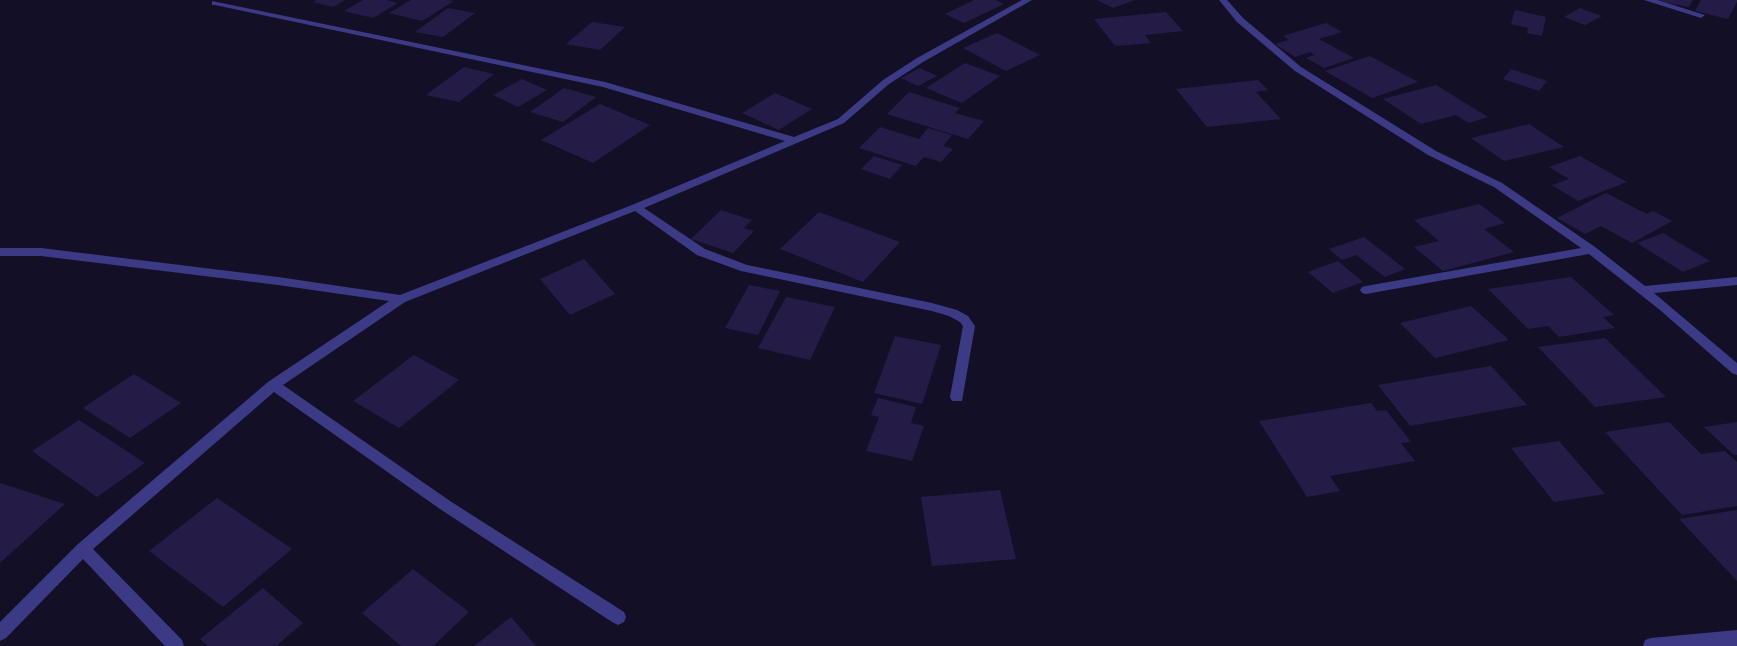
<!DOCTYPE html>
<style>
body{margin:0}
canvas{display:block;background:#130f26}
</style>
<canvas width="1737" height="646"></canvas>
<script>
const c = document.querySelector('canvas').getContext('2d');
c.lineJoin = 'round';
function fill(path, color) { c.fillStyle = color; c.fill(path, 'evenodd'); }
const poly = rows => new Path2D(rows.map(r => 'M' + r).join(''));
fill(poly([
 [317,0,345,0,333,7,313,2],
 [363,0,386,0,398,3,373,18,344,11],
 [411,0,447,0,454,1,422,21,389,13],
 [974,0,996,0,1004,4,964,23,945,14],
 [1097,0,1135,0,1113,8],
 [1693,0,1689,7,1656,1,1656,0],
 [1701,0,1737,0,1737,2,1728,19,1695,11],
 [448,8,475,13,443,37,415,32],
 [1580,8,1602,16,1585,25,1564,17],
 [1515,10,1546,17,1542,36,1527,33,1528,28,1511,24],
 [1166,12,1183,31,1145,35,1151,43,1115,46,1094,19],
 [592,22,625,27,600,50,566,44],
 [1326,23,1342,32,1319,39,1354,58,1324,68,1306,58,1315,55,1310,52,1295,57,1275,44,1289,40,1283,36],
 [997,33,1040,55,1006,71,963,48],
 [1370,56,1418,82,1372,98,1325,71],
 [965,63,1000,76,962,103,926,88],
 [464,67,494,74,459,102,426,95],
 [920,68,937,76,918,86,901,78],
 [1511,69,1547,81,1539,91,1503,79],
 [522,79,547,90,518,107,493,95],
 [1258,80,1268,90,1256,92,1281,119,1207,127,1176,89],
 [1436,85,1488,117,1469,123,1456,115,1421,124,1383,99],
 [564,88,596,97,563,122,530,112],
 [909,92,960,108,955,113,984,121,968,139,887,114],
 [775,93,812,109,779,130,742,113],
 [600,104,650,125,593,163,541,140],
 [1529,124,1564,147,1504,161,1471,138],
 [880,127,919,139,928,128,952,135,943,146,953,149,941,162,924,157,916,166,859,148],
 [874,156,902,165,890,179,861,169],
 [1580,156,1627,182,1578,201,1552,185,1569,179,1549,167],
 [1606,193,1647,214,1653,211,1672,221,1632,243,1601,226,1585,234,1557,218],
 [1479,204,1505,223,1484,229,1514,252,1443,271,1414,247,1439,241,1414,220],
 [721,210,752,220,744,228,754,231,733,253,691,239],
 [819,212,900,242,863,282,780,249],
 [1663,233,1710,261,1683,272,1637,243],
 [1364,237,1405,269,1385,277,1356,255,1342,260,1329,249],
 [584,259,615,294,570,315,540,279],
 [1338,261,1363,282,1333,293,1308,272],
 [1571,277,1614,315,1603,317,1615,328,1559,337,1548,326,1528,329,1488,289],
 [749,285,780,291,758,335,725,328],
 [786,297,835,307,810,360,758,348],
 [1471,306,1509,340,1435,358,1400,323],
 [895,336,941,345,922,404,874,393],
 [1605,338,1666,397,1595,407,1538,347],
 [414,355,459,380,399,428,353,401],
 [1491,366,1527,405,1410,426,1378,385],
 [134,374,181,403,130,438,83,408],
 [878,398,916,407,911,423,924,426,912,461,866,451,879,417,871,415],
 [1371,403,1377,411,1386,410,1411,442,1401,443,1415,461,1330,476,1340,491,1307,497,1259,421],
 [79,420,145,463,97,497,32,451],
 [1669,422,1701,454,1725,451,1737,462,1737,506,1682,515,1605,432],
 [1737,422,1737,455,1734,455,1704,427],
 [1559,441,1605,494,1554,502,1511,448],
 [0,483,65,504,0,563],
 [1000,490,1016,559,932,566,921,497],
 [217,498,292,549,223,607,149,551],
 [1737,510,1737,581,1679,519],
 [413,569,469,612,433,646,401,646,362,613],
 [263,588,303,623,276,646,208,646,200,639],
 [511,617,536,646,474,646]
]), '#241b47');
fill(poly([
 [1022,0,1032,0,923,62,889,84,844,123,644,208,705,249,747,265,932,303,957,310,968,316,975,326,962,401,952,401,950,397,963,326,960,322,949,316,932,311,741,271,697,255,635,211,405,302,283,385,450,501,624,612,626,617,624,622,618,625,612,622,440,509,274,392,93,549,182,640,184,646,165,646,83,559,6,638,0,641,0,622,78,544,268,382,389,301,278,285,41,256,0,256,0,248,41,248,278,277,400,295,632,205,785,141,603,87,215,5,212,5,212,1,605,82,794,137,838,119,883,80,917,58,1022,0],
 [1219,0,1227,0,1243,18,1301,67,1436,151,1502,183,1595,247,1645,286,1737,277,1737,285,1654,293,1737,363,1737,375,1732,373,1660,310,1589,254,1366,294,1362,293,1360,290,1362,287,1366,286,1581,248,1494,187,1428,155,1295,71,1237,22,1219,0],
 [1644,0,1657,0,1705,15,1701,18,1644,0],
 [1737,630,1737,646,1643,646,1645,640,1651,638,1737,630]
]), '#3d3a85');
</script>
